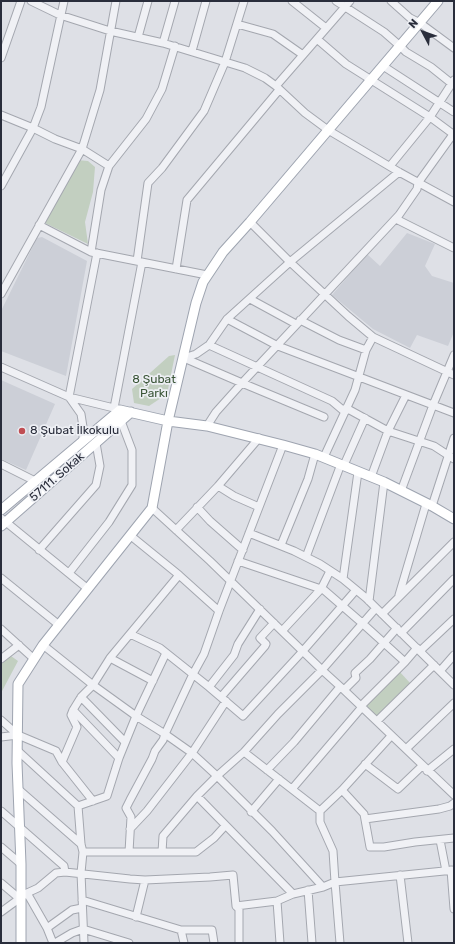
<!DOCTYPE html>
<meta charset="utf-8">
<style>
body{margin:0}
#map{position:relative;width:455px;height:944px;overflow:hidden;background:#dee0e6;font-family:Rubik,sans-serif}
canvas{display:block}
.frame{position:absolute;inset:0;border:2px solid #292d3b;pointer-events:none}
.north{position:absolute;left:403px;top:12px;width:40px;height:40px;-webkit-text-stroke:3px #edeff4;paint-order:stroke;rotate:311deg;font-size:11px;font-weight:700;line-height:16px;text-align:center;color:#292d3b}
.north::after{content:'';display:block;margin:auto;width:14px;height:18px;background:#292d3b;clip-path:polygon(50% 0,100% 100%,50% 72%,0 100%)}
</style>
<div id="map">
<canvas width="455" height="944"></canvas>
<div class="frame"></div>
<div class="north">N</div>
</div>
<script>
const c = document.querySelector('canvas').getContext('2d');
c.lineJoin = 'round';
function fill(path, color) { c.fillStyle = color; c.fill(path, 'evenodd'); }
const poly = rows => new Path2D(rows.map(r => 'M' + r).join(''));
function stroke(path, color, width, dash) { c.strokeStyle = color; c.lineWidth = width; c.lineCap = dash ? 'butt' : 'round'; c.setLineDash(dash || []); c.stroke(path); }
function drawText(font, color, halo, rows, align = 'center') {
  c.font = font + ' Rubik,sans-serif'; c.lineWidth = 3.5; c.setLineDash([]); c.textBaseline = 'middle'; c.strokeStyle = halo; c.fillStyle = color; for (const [text, x, y, turn = 0] of rows) {
    c.save(); c.translate(x, y); c.rotate((+turn || 0) * Math.PI / 180); c.textAlign = isNaN(turn) ? turn : align; if (halo) c.strokeText(text, 0, 0); c.fillText(text, 0, 0); c.restore();
  }
}
fill(poly([
 [407,233,435,244,425,266,432,276,454,283,454,332,448,346,417,335,410,348,373,329,332,295,367,254,380,266],
 [42,237,87,261,66,376,1,351,1,311,37,238],
 [1,380,55,404,26,470,1,459]
]), '#cccfd7');
fill(poly([
 [77,160,88,161,95,167,93,192,85,222,88,244,45,223],
 [175,355,167,394,149,406,134,403,132,389,169,356],
 [11,656,18,661,1,693,1,664],
 [399,671,411,684,377,717,365,705]
]), '#c2cfc0');
const minor = poly([
 [31,1,60,15,110,31,163,43,245,68,265,78,276,86,305,113,328,130,399,172,454,202],
 [292,1,326,28],
 [336,1,384,32,400,46,406,52,431,67,451,83],
 [391,1,410,18,420,23,454,48],
 [237,24,273,34,303,55],
 [138,37,148,1],
 [317,39,346,64,430,117,453,134],
 [163,43,175,1],
 [192,51,206,1],
 [1,58,21,1],
 [383,66,454,112],
 [276,86,350,1],
 [1,115,33,128,55,139,82,149,109,166],
 [390,166,430,117,454,80],
 [1,186,33,128,41,107,64,1],
 [396,219,454,248],
 [250,222,290,262,348,316,373,337,454,375],
 [39,225,91,252,207,275],
 [91,252,101,190,109,166,146,119,162,89,175,46],
 [137,261,148,183,162,168,204,111,225,62,244,1],
 [176,269,187,200,279,90],
 [1,294,82,149,100,90,116,1],
 [250,299,296,324],
 [227,319,278,346,454,413],
 [300,320,339,340,366,350],
 [209,345,332,401,345,412],
 [184,358,196,354,209,345,227,319,290,262,399,172],
 [184,358,242,383,324,417],
 [1,367,69,397,118,409],
 [114,408,142,262],
 [346,408,388,431,434,446,454,459],
 [207,426,216,412,242,383,399,215,417,189,418,183,454,133],
 [83,441,83,427,81,414,69,397,97,253],
 [324,457,355,390,366,350,373,337],
 [1,464,35,481],
 [344,465,365,418],
 [371,477,388,431,406,395],
 [218,486,234,496,259,507],
 [401,491,433,405,454,355],
 [432,506,454,438],
 [197,507,210,521,243,550],
 [152,508,210,561,322,670,344,690,454,795],
 [1,518,88,589],
 [176,530,218,486,259,438],
 [249,533,294,551,320,564,343,579,366,598,454,685],
 [131,536,179,575,219,611],
 [281,545,308,479,315,454],
 [39,550,96,485,100,466,96,443],
 [306,557,341,464],
 [238,561,324,590,362,623,405,662],
 [69,573,109,522,132,485,132,450,121,421],
 [1,578,59,625],
 [343,579,358,472],
 [399,595,426,504],
 [369,601,384,482],
 [382,614,454,542],
 [1,629,34,659],
 [282,631,321,589,330,571],
 [401,633,454,579],
 [130,634,160,648,209,687,243,716,302,652,356,590],
 [43,645,93,685,136,716,119,758,107,796,78,806,81,844,83,852,81,873,84,943],
 [420,651,454,619],
 [110,658,153,681],
 [1,659,19,645],
 [440,671,454,655],
 [209,687,234,655,238,644,260,609],
 [344,690,356,678,355,673,370,659,397,628],
 [81,697,125,742],
 [221,697,265,646,266,644,260,638,274,623],
 [361,706,405,662,417,648],
 [73,710,119,758],
 [1,720,18,735,56,751,62,762,93,801],
 [377,721,434,665],
 [1,737,18,735],
 [406,749,454,703],
 [17,750,78,806],
 [244,752,320,811],
 [62,762,77,727,71,715,73,710,81,697,93,685,110,658,179,575],
 [365,764,398,789,422,766],
 [267,770,294,742,340,687],
 [427,771,454,749],
 [18,789,81,844],
 [292,789,362,707],
 [342,790,364,814,370,847,384,847,415,842,454,838],
 [197,796,293,894],
 [1,811,64,866,65,872,130,879,145,880,210,877,233,875,236,906,239,909,239,943],
 [251,812,279,779],
 [365,819,439,809,450,806,454,803],
 [130,829,147,811,192,753,226,701],
 [440,840,446,871],
 [1,847,21,864],
 [83,852,196,852,214,838,225,826],
 [129,852,131,817,126,808,130,800,152,759,155,751,163,740,165,734,136,716,166,653],
 [162,852,163,836,197,796,217,776,192,753,165,734,193,674,204,654,219,611,283,445],
 [451,870,454,909],
 [400,875,408,943],
 [1,883,20,899],
 [323,887,272,831,217,776,244,752,278,714,322,670,376,608],
 [308,890,312,943],
 [27,893,47,928,53,943],
 [82,900,181,930,212,930,214,943],
 [277,901,280,943],
 [236,906,277,901,293,894,323,887,335,882,333,851,320,822,320,811,342,790,391,736],
 [1,912,27,893,38,888,56,873,65,872],
 [136,917,145,880],
 [47,928,72,910,82,908],
 [181,930,184,943],
 [55,943,72,933,83,929,129,943],
 [340,943,335,882,454,870]
]);
const major = poly([
 [1,510,120,410,168,421,207,426,283,445,315,454,384,482,432,506,454,519],
 [1,526,131,412],
 [21,943,21,864,17,763,18,684,43,645,152,508,168,421,196,303,203,282,223,252,250,222,438,1]
]);
stroke(minor, '#a4a7af', 9);
stroke(major, '#9ea4b0', 11);
stroke(minor, '#f0f1f5', 7);
stroke(major, '#fff', 9);
for (const [x, y, r, color] of [
 [22,431,4,"#c04e53"]
]) { const dot = new Path2D(); dot.arc(x, y, r, 0, 2 * Math.PI); c.fillStyle = color; c.fill(dot); stroke(dot, '#edeff4', 1.5); }
drawText('12px', '#3a5537', '#edeff4', [
 ["8 Şubat",154,380],
 ["Parkı",154,394]
]);
drawText('12px', '#292d3b', '#edeff4', [
 ["8 Şubat İlkokulu",30,431]
], 'left');
drawText('12px', '#292d3b', '#edeff4', [
 ["57111. Sokak",57,477,-41]
]);
</script>
